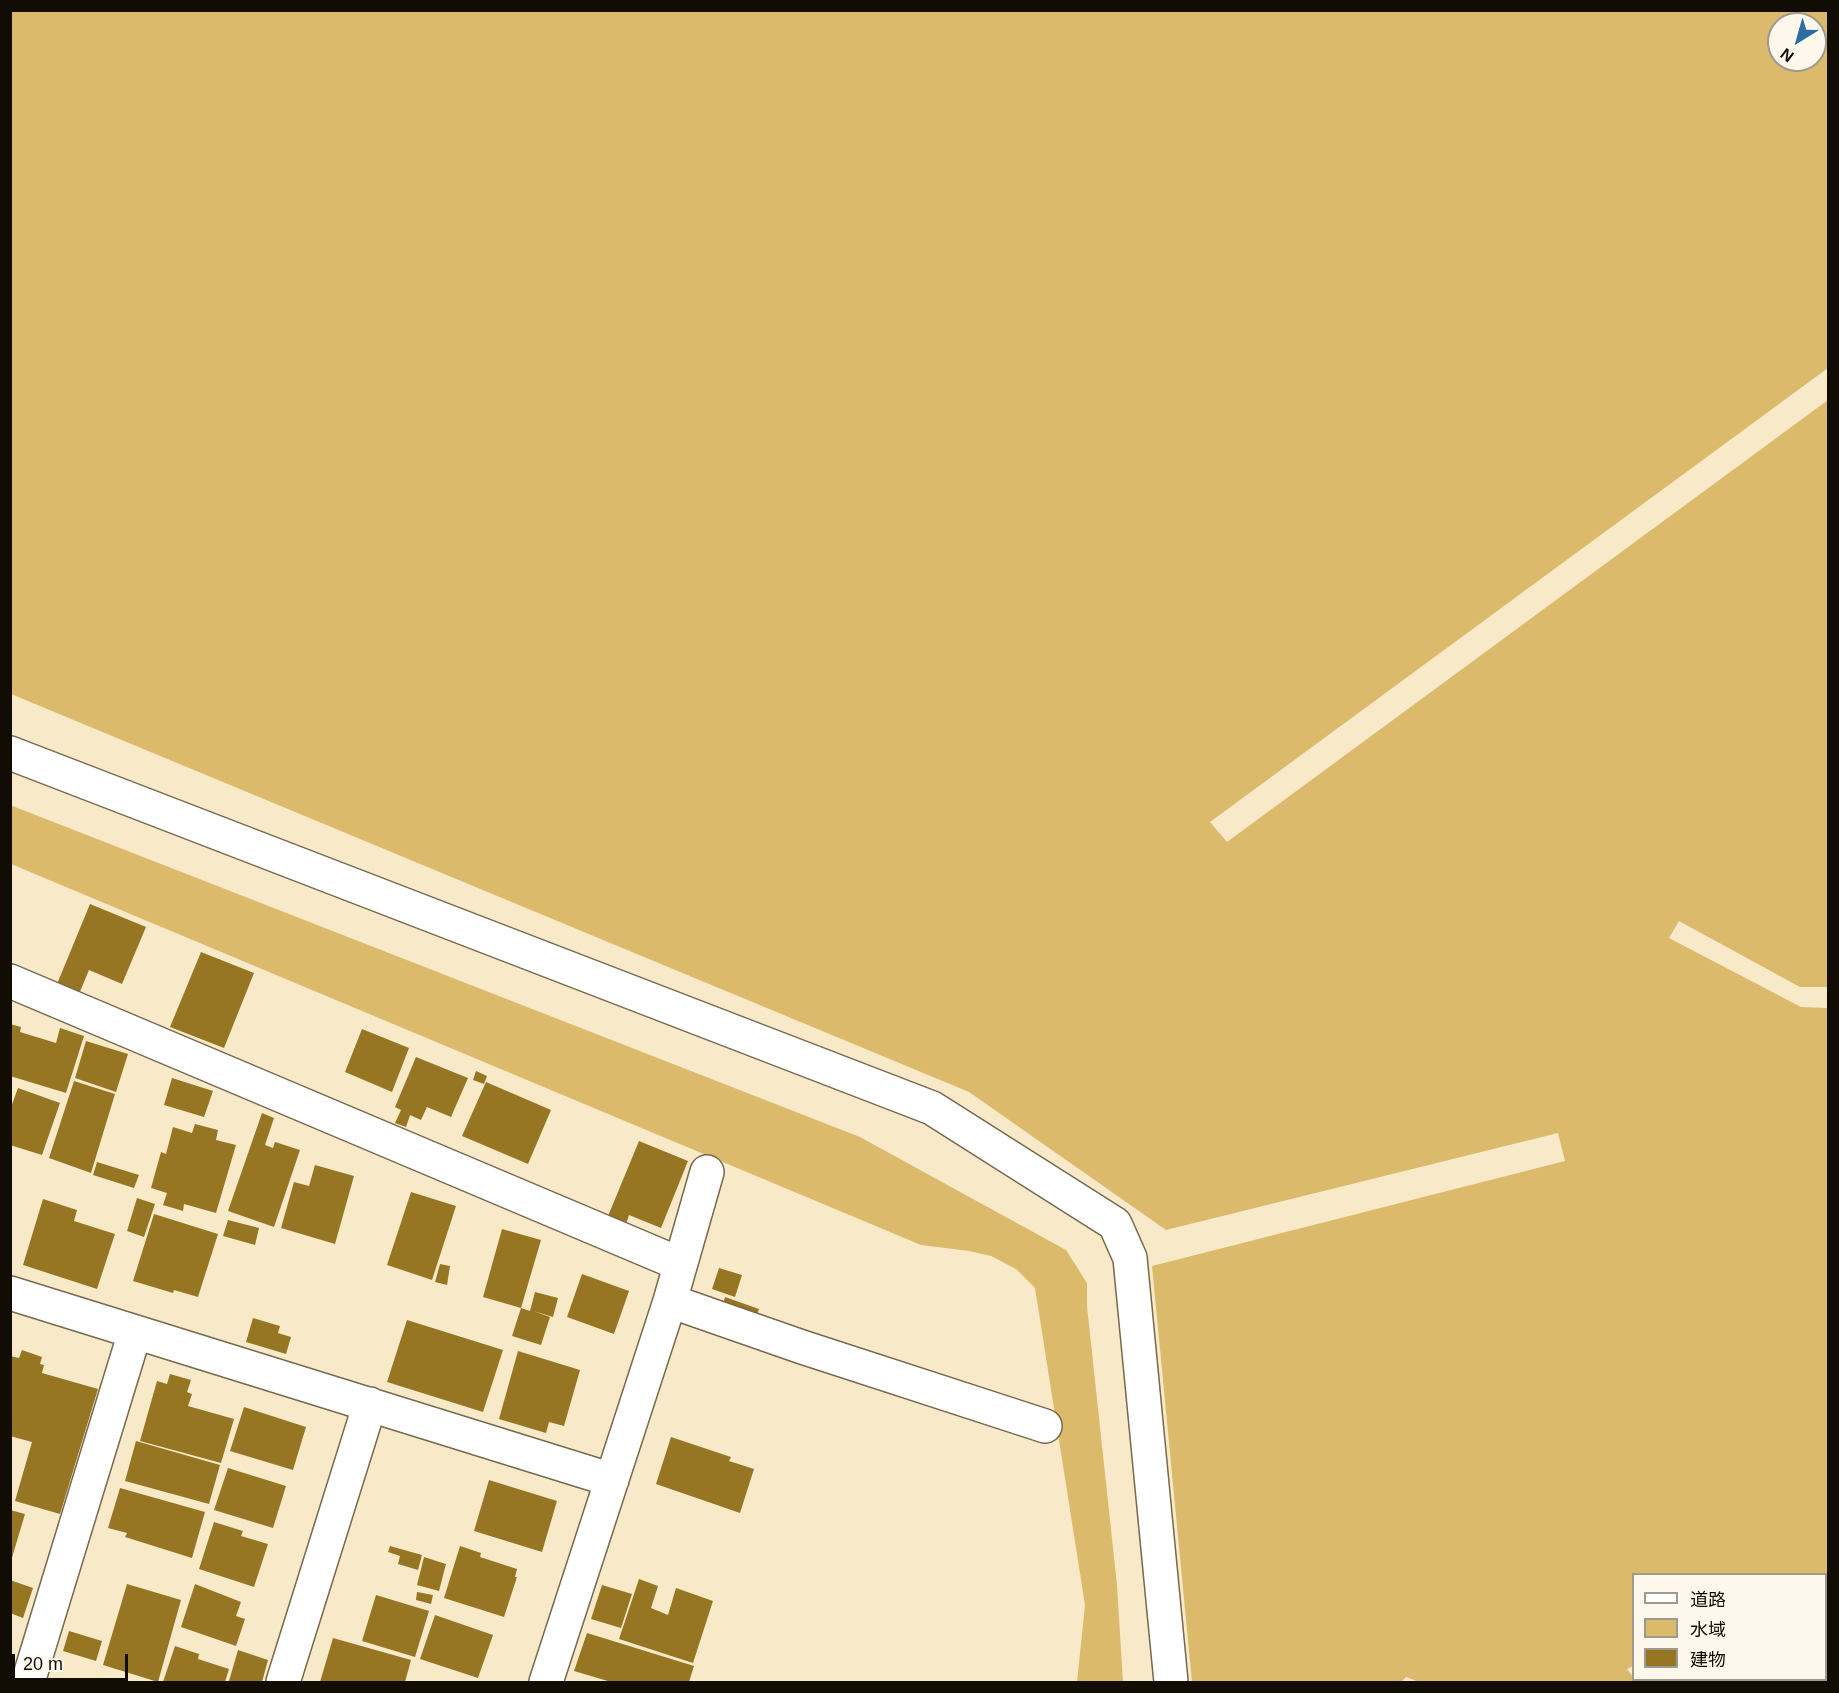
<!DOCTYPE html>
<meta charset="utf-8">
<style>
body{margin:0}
#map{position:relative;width:1839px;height:1693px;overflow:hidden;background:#f8eac9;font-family:Arial,"Noto Sans JP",sans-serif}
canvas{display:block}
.frame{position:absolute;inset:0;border:12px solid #120d04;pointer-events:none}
.legend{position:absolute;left:1632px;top:1573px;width:195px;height:108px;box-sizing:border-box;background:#fdf8eb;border:2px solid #9f9a8f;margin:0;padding:8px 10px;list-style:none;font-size:18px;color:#120d04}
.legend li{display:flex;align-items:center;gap:12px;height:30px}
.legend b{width:30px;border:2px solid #9f9a8f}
.north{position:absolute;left:1767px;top:12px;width:60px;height:60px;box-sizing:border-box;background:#fdf8eb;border:2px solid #9f9a8f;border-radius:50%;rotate:217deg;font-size:16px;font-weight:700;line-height:24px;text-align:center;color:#120d04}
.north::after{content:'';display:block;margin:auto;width:21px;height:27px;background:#2b6da3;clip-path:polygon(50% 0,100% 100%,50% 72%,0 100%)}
.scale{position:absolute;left:12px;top:1654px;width:116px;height:27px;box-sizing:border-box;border:3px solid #120d04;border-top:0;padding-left:8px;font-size:18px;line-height:21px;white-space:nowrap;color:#120d04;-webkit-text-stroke:4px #fdf8eb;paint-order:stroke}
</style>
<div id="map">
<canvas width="1839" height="1693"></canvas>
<div class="frame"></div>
<ul class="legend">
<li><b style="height:8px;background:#fff"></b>道路</li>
<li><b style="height:16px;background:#dcba6c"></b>水域</li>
<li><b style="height:16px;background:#967623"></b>建物</li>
</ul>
<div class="north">N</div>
<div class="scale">20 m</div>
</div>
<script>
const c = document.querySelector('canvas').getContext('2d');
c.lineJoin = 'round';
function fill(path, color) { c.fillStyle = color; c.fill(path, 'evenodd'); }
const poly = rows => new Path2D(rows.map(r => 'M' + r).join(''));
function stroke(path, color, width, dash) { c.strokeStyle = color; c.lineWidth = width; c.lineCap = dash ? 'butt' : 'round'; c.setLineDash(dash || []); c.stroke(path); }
fill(poly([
 [10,11,1828,11,1828,368,1210,822,1227,842,1828,400,1828,987,1800,987,1679,921,1669,938,1801,1007,1828,1008,1828,1579,1826,1580,1826,1574,1634,1574,1633,1666,1627,1669,1637,1682,1419,1682,1406,1677,1401,1682,1192,1682,1152,1266,1565,1161,1558,1133,1166,1230,969,1092,11,694],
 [1779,24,1815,24,1815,60,1779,60],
 [10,805,860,1137,1066,1250,1087,1283,1087,1306,1117,1585,1123,1682,1077,1682,1085,1605,1035,1288,1016,1269,991,1256,969,1251,921,1245,11,864]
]), '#dcba6c');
fill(poly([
 [90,904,146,927,122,984,89,970,79,994,57,984],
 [201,952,254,973,224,1048,170,1027],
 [10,1024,21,1027,20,1032,56,1043,60,1028,84,1036,66,1093,10,1076],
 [362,1029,409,1048,392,1092,345,1072],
 [86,1041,128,1054,116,1092,75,1078],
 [416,1057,468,1078,451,1117,427,1107,421,1120,410,1115,406,1127,395,1123,401,1110,395,1107],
 [476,1071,487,1076,484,1084,473,1080],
 [172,1078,213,1091,204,1117,164,1105],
 [74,1081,115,1094,91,1173,49,1158],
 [486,1082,551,1110,528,1164,462,1136],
 [18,1088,60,1103,42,1155,10,1145,10,1110],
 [262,1113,274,1118,265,1145,273,1148,275,1142,300,1150,274,1227,228,1211],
 [195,1124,218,1130,216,1140,236,1145,216,1213,184,1204,183,1211,163,1205,167,1193,151,1188,161,1152,166,1154,173,1127,192,1133],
 [639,1141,688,1161,661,1228,629,1215,626,1224,608,1216],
 [97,1162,139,1175,134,1188,93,1175],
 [315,1165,354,1176,335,1244,281,1228,294,1182,309,1186],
 [411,1192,456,1206,432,1280,387,1265],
 [137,1198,155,1204,144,1237,127,1231],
 [43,1199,77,1210,74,1221,115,1234,97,1289,23,1265],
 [154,1214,218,1234,198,1297,174,1290,173,1293,133,1281],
 [228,1220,259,1228,255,1245,223,1236],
 [502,1229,541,1240,521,1308,483,1297],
 [440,1264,450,1266,447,1285,435,1282],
 [719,1268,742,1275,735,1297,712,1289],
 [582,1274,629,1291,614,1334,567,1317],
 [535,1292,558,1298,553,1317,533,1311,550,1317,541,1345,512,1336,521,1308,530,1311],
 [725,1297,759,1309,756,1317,723,1305],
 [253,1318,280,1326,278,1333,291,1337,286,1354,246,1342],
 [407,1320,503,1350,483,1412,387,1382],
 [22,1350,42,1357,40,1364,44,1365,42,1373,98,1389,60,1514,15,1501,32,1442,10,1436,10,1356,19,1358],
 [518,1351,580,1370,564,1426,549,1422,546,1433,499,1419],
 [170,1374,191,1380,187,1392,192,1394,188,1406,234,1419,221,1463,140,1441,157,1381,167,1384],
 [244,1407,306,1427,293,1470,230,1451],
 [671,1437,731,1457,729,1461,754,1469,740,1513,656,1484],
 [136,1441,220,1465,209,1504,125,1481],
 [228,1468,286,1486,273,1528,214,1510],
 [489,1480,557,1501,542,1552,474,1531],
 [120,1488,205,1512,192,1558,125,1537,127,1533,108,1528],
 [10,1510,25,1514,11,1561,10,1561],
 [214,1522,243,1531,241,1536,268,1544,254,1587,199,1569],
 [390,1546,422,1555,418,1570,398,1564,400,1556,388,1552],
 [460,1546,481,1553,480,1557,517,1569,515,1577,517,1577,504,1617,444,1598],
 [424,1557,446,1564,439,1591,417,1585],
 [639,1579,658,1586,651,1608,668,1615,676,1588,713,1601,693,1663,619,1639],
 [10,1580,33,1588,23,1618,10,1613],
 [127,1584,181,1600,158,1682,103,1665],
 [195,1584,241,1602,236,1616,245,1619,236,1646,181,1627],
 [602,1585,632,1594,621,1628,591,1619],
 [417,1592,433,1595,431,1604,416,1600],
 [376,1595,429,1611,415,1657,362,1641],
 [435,1615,493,1635,478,1678,420,1659],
 [69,1631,102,1641,96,1661,63,1651],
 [587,1633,694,1666,689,1682,611,1682,574,1671],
 [333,1638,411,1660,405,1682,320,1682],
 [175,1646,199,1654,198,1659,229,1669,225,1682,163,1682],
 [238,1650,268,1660,262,1682,229,1681]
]), '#967623');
const minor = poly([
 [10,753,932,1108,1115,1224,1130,1258,1171,1682],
 [10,981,680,1264],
 [10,1293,612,1480],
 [670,1301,802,1347,1045,1426],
 [1826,1637,1828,1636],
 [28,1682,135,1332],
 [283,1682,370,1404],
 [546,1682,670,1301,707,1172],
 [1726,1682,1733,1680]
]);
stroke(minor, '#76694d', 36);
stroke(minor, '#fff', 33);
</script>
